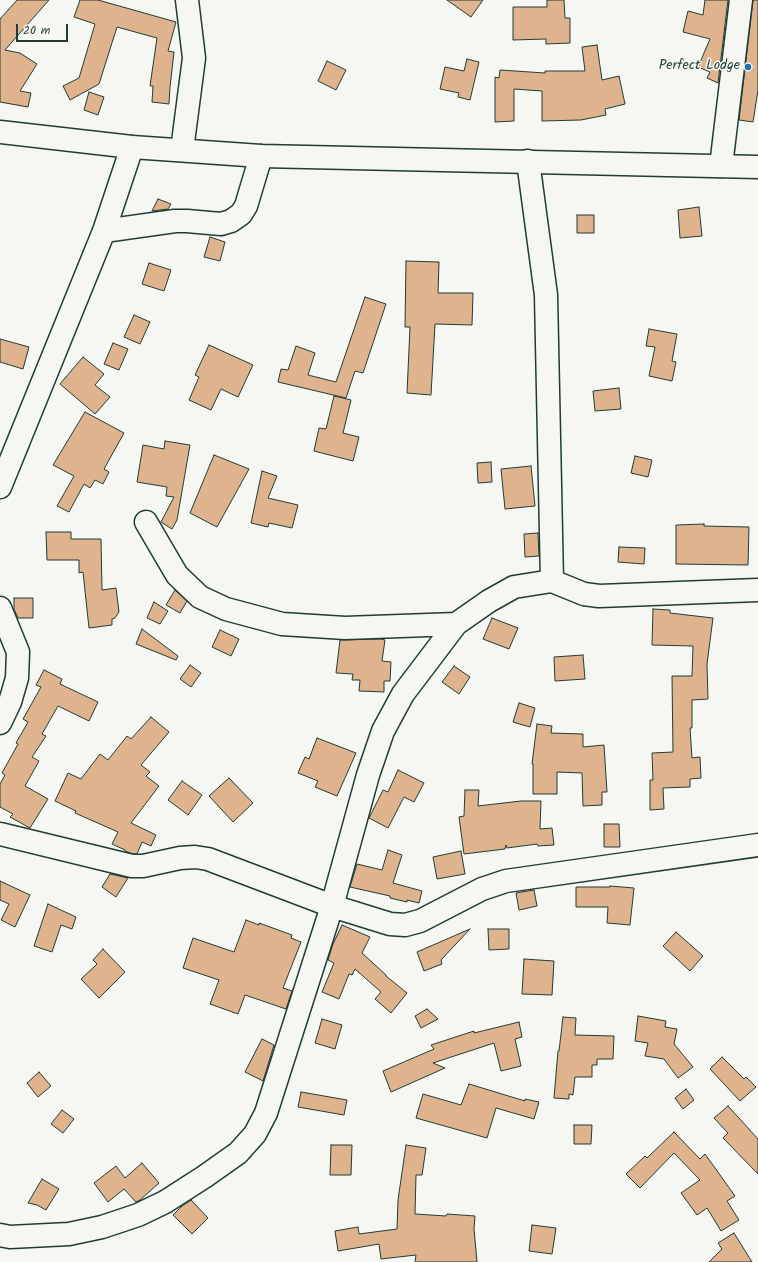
<!DOCTYPE html>
<style>
body{margin:0}
#map{position:relative;width:758px;height:1262px;overflow:hidden;background:#f6f6f2;font-family:Kalam,sans-serif}
canvas{display:block}
.scale{position:absolute;left:16px;top:24px;width:52px;height:18px;box-sizing:border-box;border:2px solid #1f3d34;border-top:0;padding-left:5px;font-size:12px;line-height:14px;white-space:nowrap;color:#1f3d34;-webkit-text-stroke:3px #f6f6f2;paint-order:stroke}
</style>
<div id="map">
<canvas width="758" height="1262"></canvas>
<div class="scale">20 m</div>
</div>
<script>
const c = document.querySelector('canvas').getContext('2d');
c.lineJoin = 'round';
function fill(path, color) { c.fillStyle = color; c.fill(path, 'evenodd'); }
const poly = rows => new Path2D(rows.map(r => 'M' + r).join(''));
function stroke(path, color, width, dash) { c.strokeStyle = color; c.lineWidth = width; c.lineCap = dash ? 'butt' : 'round'; c.setLineDash(dash || []); c.stroke(path); }
function drawText(font, color, halo, rows, align = 'center') {
  c.font = font + ' Kalam,sans-serif'; c.lineWidth = 3; c.setLineDash([]); c.textBaseline = 'middle'; c.strokeStyle = halo; c.fillStyle = color; for (const [text, x, y, turn = 0] of rows) {
    c.save(); c.translate(x, y); c.rotate((+turn || 0) * Math.PI / 180); c.textAlign = isNaN(turn) ? turn : align; if (halo) c.strokeText(text, 0, 0); c.fillText(text, 0, 0); c.restore();
  }
}
const building = poly([
 [17,0,49,0,5,50,20,53,37,64,20,91,31,93,28,107,0,102,0,19,17,0],
 [80,0,98,0,176,22,168,51,174,52,170,87,169,104,152,102,153,86,150,86,157,38,117,27,99,84,70,100,63,86,79,78,95,24,74,17,80,0],
 [447,0,483,0,471,17,447,0],
 [547,0,564,0,565,18,570,18,570,43,546,44,546,39,513,40,513,7,547,7,547,0],
 [705,0,728,0,718,83,707,78,710,72,698,67,710,39,683,32,688,11,703,15,705,0],
 [753,0,758,0,758,90,753,122,739,120,753,0],
 [597,45,602,80,619,76,625,104,605,109,606,115,581,120,542,121,542,91,514,89,514,121,495,122,495,77,499,78,500,70,545,73,545,71,585,71,582,47,597,45],
 [467,59,479,62,470,100,458,97,459,93,440,89,445,67,464,71,467,59],
 [327,61,346,70,336,90,318,81,327,61],
 [89,92,104,97,98,115,84,110,89,92],
 [158,199,171,204,168,209,152,211,158,199],
 [699,207,702,236,680,238,678,210,699,207],
 [577,215,594,215,594,233,577,233,577,215],
 [210,237,225,242,220,261,204,257,210,237],
 [406,261,439,262,438,293,473,293,472,325,435,324,431,395,407,393,410,327,405,327,406,261],
 [149,263,171,270,164,291,142,284,149,263],
 [365,297,386,304,363,373,355,371,346,398,278,382,281,369,288,370,296,346,315,353,308,375,336,382,365,297],
 [134,315,150,322,140,344,124,337,134,315],
 [649,329,677,334,672,361,676,362,672,381,649,376,655,347,646,346,649,329],
 [0,339,29,347,23,369,0,362,0,339],
 [113,343,128,349,119,370,104,364,113,343],
 [209,345,253,365,238,397,221,389,211,410,189,400,199,377,195,375,209,345],
 [83,357,104,374,95,385,110,397,95,414,60,384,83,357],
 [619,388,621,409,595,411,593,391,619,388],
 [334,396,351,400,343,433,359,437,353,461,314,451,319,428,326,429,334,396],
 [85,412,124,433,104,469,109,472,103,484,95,480,90,488,84,484,69,512,57,506,74,476,53,465,85,412],
 [165,441,190,445,177,520,172,529,161,522,174,497,166,496,167,487,137,482,143,445,164,449,165,441],
 [214,455,249,469,217,527,190,513,214,455],
 [635,456,652,460,648,477,631,473,635,456],
 [491,462,492,482,478,483,477,463,491,462],
 [531,466,535,506,505,509,501,469,531,466],
 [262,471,277,476,268,498,298,505,292,528,269,523,268,527,251,523,262,471],
 [704,524,704,526,749,527,748,565,676,564,676,525,704,524],
 [46,532,71,532,71,539,101,539,102,590,116,588,119,612,115,618,112,619,112,625,89,628,83,572,79,573,79,560,47,560,46,532],
 [538,533,539,556,525,557,524,534,538,533],
 [619,547,645,548,644,564,618,562,619,547],
 [175,590,187,601,180,613,166,605,175,590],
 [14,598,33,598,33,618,18,618,14,609,14,598],
 [154,602,168,611,160,624,147,618,154,602],
 [653,609,670,610,670,613,713,618,707,664,708,699,692,700,692,728,690,728,692,758,700,757,701,778,690,779,690,787,663,788,664,809,650,810,650,780,653,780,652,753,673,752,672,676,692,676,693,646,652,645,653,609],
 [492,618,518,628,509,649,483,639,492,618],
 [142,629,178,656,176,660,136,644,142,629],
 [220,630,239,639,231,656,212,647,220,630],
 [381,639,385,640,382,661,391,662,390,681,384,681,384,692,359,691,360,680,352,680,353,674,336,673,340,640,381,639],
 [583,655,585,679,555,681,554,657,583,655],
 [190,665,201,673,191,687,180,679,190,665],
 [454,666,470,677,459,694,442,682,454,666],
 [44,670,62,679,60,684,98,702,89,721,58,706,42,734,46,736,32,757,39,761,25,786,48,799,30,828,10,817,13,814,0,807,0,784,5,775,2,773,18,744,16,743,28,722,23,719,41,687,36,685,44,670],
 [519,703,535,708,530,727,513,722,519,703],
 [151,717,169,732,141,765,150,772,146,776,159,786,131,823,156,835,151,846,142,842,137,854,133,854,125,851,125,850,112,844,118,832,75,813,76,811,55,801,68,773,81,779,100,754,108,760,127,736,131,739,151,717],
 [537,724,552,726,551,733,583,734,583,747,604,745,607,792,602,792,602,805,583,806,582,773,557,772,557,794,533,794,533,764,532,764,537,724],
 [317,738,356,753,337,796,315,787,318,781,298,773,305,757,309,759,317,738],
 [398,770,424,783,414,802,404,797,388,828,369,818,383,790,388,792,398,770],
 [229,778,253,803,233,822,209,796,229,778],
 [182,781,202,795,188,815,168,800,182,781],
 [465,790,479,790,478,806,521,801,541,801,540,829,552,828,554,845,538,846,537,844,507,848,506,845,505,849,464,854,459,817,464,816,465,790],
 [604,824,619,824,620,847,604,847,604,824],
 [388,850,402,855,393,883,422,891,419,903,407,900,407,902,390,898,390,896,350,887,357,864,382,870,388,850],
 [461,851,465,874,437,879,433,857,461,851],
 [110,874,128,878,116,897,102,887,110,874],
 [0,881,30,895,15,927,1,920,9,904,0,900,0,881],
 [610,886,634,888,630,925,607,923,608,907,576,907,576,887,610,887,610,886],
 [534,890,537,906,519,910,516,893,534,890],
 [48,904,76,917,72,929,61,925,52,952,34,946,48,904],
 [246,920,259,925,259,923,292,935,291,938,301,942,283,988,292,991,286,1009,245,995,238,1014,210,1004,219,980,183,968,193,938,234,952,246,920],
 [342,925,370,937,362,953,386,975,386,976,407,993,391,1013,375,999,381,992,355,969,352,975,349,974,339,999,322,992,334,963,328,960,333,944,342,925],
 [470,929,441,960,442,964,424,971,417,952,470,929],
 [488,929,509,929,509,949,489,950,488,929],
 [676,932,703,956,690,971,663,946,676,932],
 [103,949,125,972,99,998,81,979,97,964,93,960,103,949],
 [524,959,554,961,552,995,522,994,524,959],
 [427,1009,438,1019,421,1028,415,1016,427,1009],
 [638,1016,666,1021,665,1027,677,1029,674,1044,693,1067,678,1078,664,1059,645,1056,648,1043,635,1041,638,1016],
 [563,1017,576,1018,575,1035,614,1036,613,1059,597,1059,597,1065,592,1065,592,1077,575,1077,573,1095,569,1094,569,1099,554,1098,558,1051,559,1051,563,1017],
 [322,1019,342,1025,335,1049,315,1043,322,1019],
 [519,1022,522,1037,515,1039,521,1066,501,1071,494,1043,433,1063,445,1068,391,1092,383,1071,434,1049,431,1045,474,1031,474,1033,519,1022],
 [262,1039,274,1045,263,1081,245,1072,262,1039],
 [722,1057,744,1079,746,1077,756,1087,740,1101,710,1069,722,1057],
 [39,1072,51,1086,38,1097,27,1083,39,1072],
 [469,1084,525,1101,525,1099,539,1102,534,1119,496,1108,487,1138,416,1118,423,1094,461,1105,469,1084],
 [686,1089,694,1100,683,1109,675,1098,686,1089],
 [301,1092,347,1100,344,1115,298,1107,301,1092],
 [728,1106,758,1139,758,1174,723,1138,728,1133,714,1118,728,1106],
 [62,1110,74,1119,63,1133,51,1124,62,1110],
 [574,1125,592,1125,591,1144,574,1144,574,1125],
 [674,1132,700,1159,705,1154,735,1196,727,1201,739,1220,721,1231,707,1208,697,1215,681,1193,700,1180,674,1153,640,1188,626,1174,645,1156,647,1158,674,1132],
 [331,1145,352,1145,351,1175,330,1175,331,1145],
 [406,1145,426,1148,422,1175,416,1175,415,1214,446,1216,447,1214,475,1216,474,1229,477,1262,415,1262,416,1255,381,1259,379,1244,338,1251,335,1231,358,1227,359,1234,397,1229,398,1200,406,1145],
 [142,1163,159,1183,140,1200,136,1202,124,1189,108,1202,94,1183,116,1166,125,1178,142,1163],
 [42,1179,59,1189,46,1210,37,1205,28,1203,42,1179],
 [191,1200,208,1218,192,1234,173,1215,182,1206,191,1200],
 [532,1225,556,1228,552,1254,529,1251,532,1225],
 [734,1233,752,1262,709,1262,722,1249,718,1243,734,1233]
]);
fill(building, '#deb38e');
stroke(building, '#1f3d34', 1);
const minor = poly([
 [182,150,194,58,187,0],
 [528,161,546,295,552,581],
 [721,166,741,0],
 [104,231,175,221,187,221,221,224,231,221,241,214,246,206,261,156],
 [0,487,104,231,132,147],
 [146,522,177,575,200,597,226,609,282,624,345,628,456,624],
 [0,608,18,652,17,678,10,702,0,723],
 [0,834,132,866,143,866,180,858,195,857,208,859,332,906,390,924,405,925,420,921,482,889,506,881,758,845],
 [0,1235,10,1237,69,1234,102,1227,138,1215,165,1202,204,1177,238,1153,255,1134,266,1113,332,906,368,775,383,731,403,694,456,624,489,601,514,587,552,581,584,594,599,596,758,590]
]);
const highway = poly([
 [0,132,132,147,261,156,758,167]
]);
stroke(minor, '#1f3d34', 25);
stroke(highway, '#1f3d34', 25);
stroke(minor, '#f6f6f2', 22);
stroke(highway, '#f6f6f2', 22);
for (const [x, y, r, color] of [
 [748,67,4,"#1f6fb2"]
]) { const dot = new Path2D(); dot.arc(x, y, r, 0, 2 * Math.PI); c.fillStyle = color; c.fill(dot); stroke(dot, '#f6f6f2', 1.5); }
drawText('14px', '#1f3d34', '#f6f6f2', [
 ["Perfect Lodge",740,67]
], 'right');
</script>
